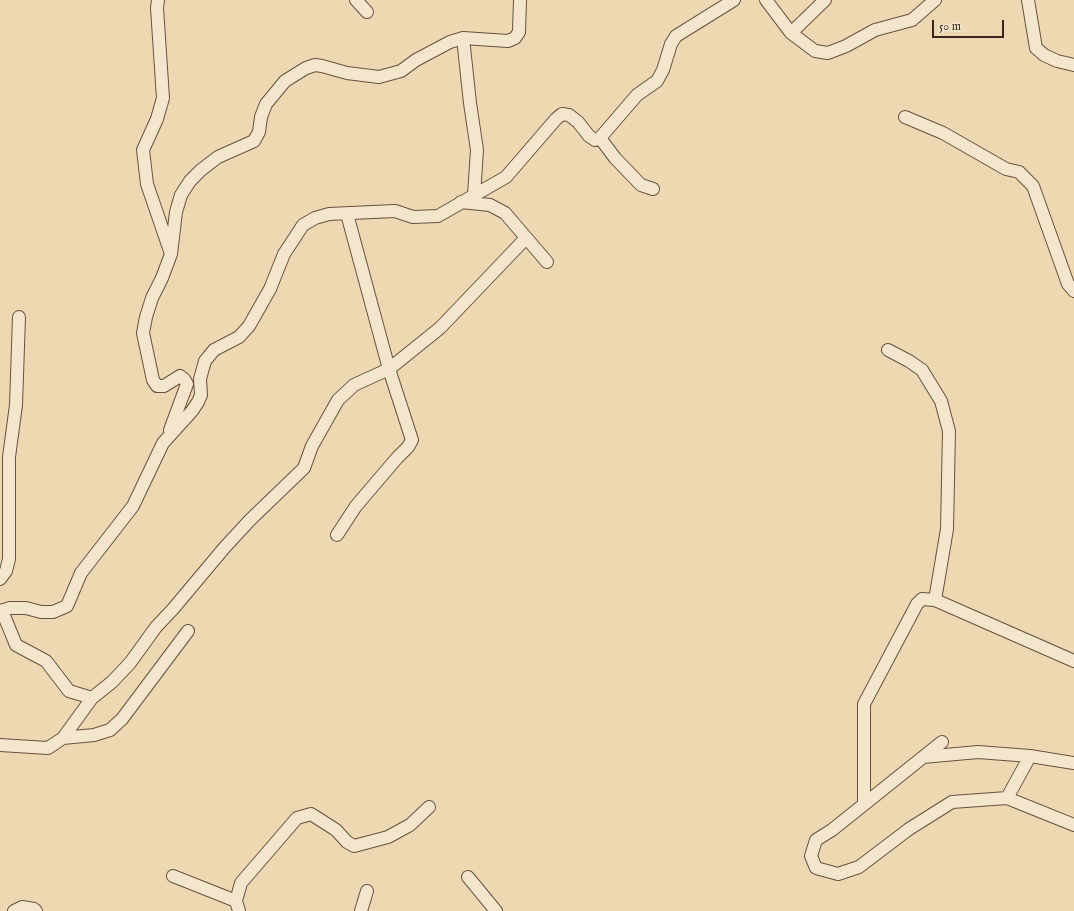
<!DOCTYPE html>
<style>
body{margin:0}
#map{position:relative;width:1074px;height:911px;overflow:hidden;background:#eed8b2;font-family:"IM FELL English",serif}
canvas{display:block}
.scale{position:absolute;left:932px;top:20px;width:72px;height:18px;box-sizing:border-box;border:2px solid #3b2419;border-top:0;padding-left:5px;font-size:12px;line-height:14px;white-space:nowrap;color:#3b2419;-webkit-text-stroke:3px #f4e6cd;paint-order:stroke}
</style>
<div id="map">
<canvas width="1074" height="911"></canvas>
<div class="scale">50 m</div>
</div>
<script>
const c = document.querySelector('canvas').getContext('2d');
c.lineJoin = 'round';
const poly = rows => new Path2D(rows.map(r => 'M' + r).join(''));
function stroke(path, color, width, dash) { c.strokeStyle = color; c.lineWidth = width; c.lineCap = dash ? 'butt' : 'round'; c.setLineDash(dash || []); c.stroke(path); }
const minor = poly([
 [158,0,157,8,163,98,157,119,143,150,147,184,170,251],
 [356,0,367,12],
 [766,0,791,33,815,51,828,53,846,46,875,30,912,20,935,0],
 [1028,0,1036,48,1044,55,1057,61,1074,65],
 [791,33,825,0],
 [463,38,470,103,477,150,474,195],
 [905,117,943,133,1006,169,1019,172,1033,186,1068,284,1074,291],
 [600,138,615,158,641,185,653,189],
 [461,202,490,205,505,213,547,262],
 [888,350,909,361,922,370,941,401,949,431,947,529,935,600,1074,661],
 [170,430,187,384,184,379,180,376,164,386,157,386,153,380,143,333,146,317,152,298,162,278,171,254,176,212,181,195,190,181,201,170,218,157,254,141,259,132,261,117,266,104,285,81,306,68,315,65,322,66,347,73,379,77,401,71,416,60,450,42,463,38,508,41,515,38,519,32,520,0],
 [337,535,356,506,397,458,408,447,412,440,389,369,347,214],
 [0,579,6,571,9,559,9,457,16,405,19,317],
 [0,611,10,608,26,608,41,612,53,612,67,606,81,573,133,506,163,443,192,411,198,402,201,395,200,379,205,361,214,350,239,337,249,326,270,289,284,254,303,225,315,218,329,214,395,211,413,217,438,216,506,177,556,119,562,114,569,115,578,122,589,136,595,140,600,138,637,95,657,81,663,70,671,44,676,36,734,0],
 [0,613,5,618,16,645,46,661,69,691,92,698],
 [63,738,94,735,110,730,122,719,188,631],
 [942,742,832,830,816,840,811,856,816,868,838,874,859,867,909,829,952,802,1007,798,1074,825],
 [0,745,48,748,63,738,92,698,112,682,130,663,156,627,173,609,225,547,250,520,304,468,312,446,338,400,354,385,389,369,440,328,526,238],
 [923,757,978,752,1030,756,1074,763],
 [1007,798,1030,756],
 [864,804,864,704,917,604,922,599,935,600],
 [173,876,236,901],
 [468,877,496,911],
 [14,911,22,907,34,909,36,911],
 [239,911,236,901,241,883,297,818,311,814,336,830,347,842,354,846,388,837,410,825,429,807],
 [361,911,367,891]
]);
stroke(minor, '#68513f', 14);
stroke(minor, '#f4e6cd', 12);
</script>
